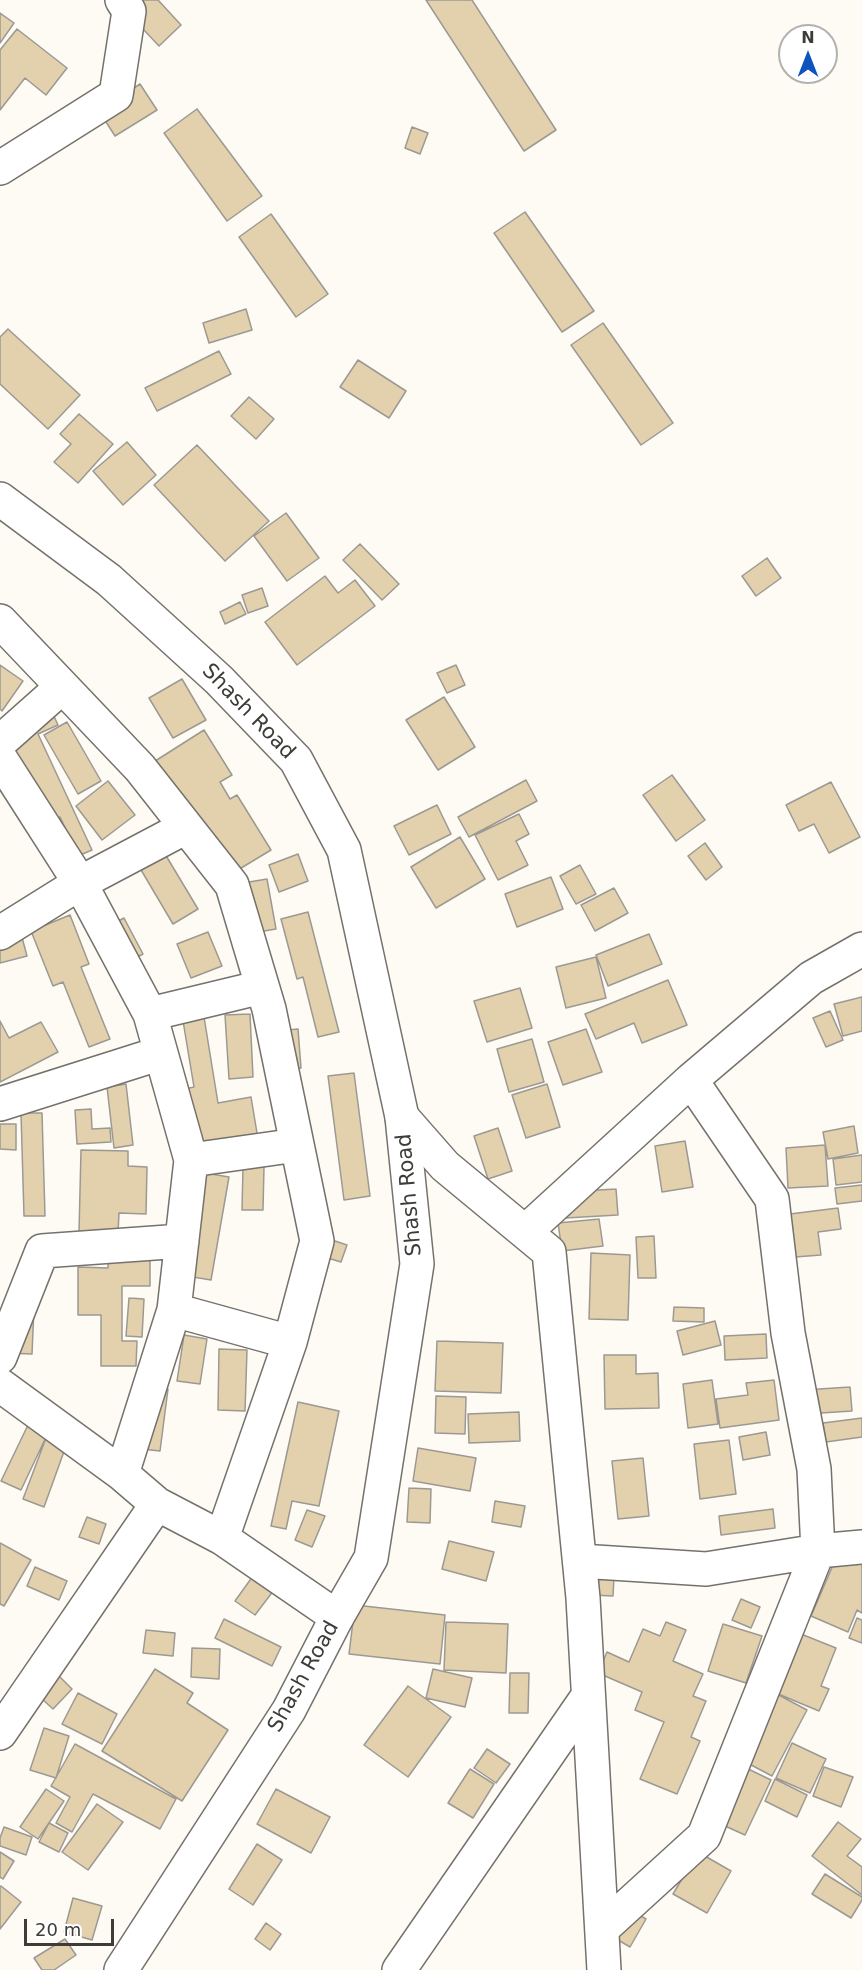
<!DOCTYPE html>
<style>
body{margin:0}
#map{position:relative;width:862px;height:1970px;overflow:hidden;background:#fefbf5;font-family:"DejaVu Sans",sans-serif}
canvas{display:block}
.north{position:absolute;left:778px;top:24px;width:60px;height:60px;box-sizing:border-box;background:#fff;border:2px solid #b1b1b0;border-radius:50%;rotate:0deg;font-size:16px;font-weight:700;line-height:24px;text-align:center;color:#3d3c39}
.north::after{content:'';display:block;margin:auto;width:21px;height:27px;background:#0e53be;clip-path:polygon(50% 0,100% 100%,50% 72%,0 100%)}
.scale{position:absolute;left:24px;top:1919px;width:90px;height:27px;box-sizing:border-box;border:3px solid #3d3c39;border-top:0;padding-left:8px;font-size:18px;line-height:21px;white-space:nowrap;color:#3d3c39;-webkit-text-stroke:4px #fff;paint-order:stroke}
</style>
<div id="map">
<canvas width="862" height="1970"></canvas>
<div class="north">N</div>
<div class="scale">20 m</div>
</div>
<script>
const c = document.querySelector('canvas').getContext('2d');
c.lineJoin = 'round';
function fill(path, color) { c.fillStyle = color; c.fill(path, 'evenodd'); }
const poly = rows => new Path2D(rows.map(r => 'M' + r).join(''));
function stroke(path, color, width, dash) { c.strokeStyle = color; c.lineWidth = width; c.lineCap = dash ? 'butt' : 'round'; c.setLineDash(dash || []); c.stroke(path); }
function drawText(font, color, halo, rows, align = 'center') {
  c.font = font + ' "DejaVu Sans",sans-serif'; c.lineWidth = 4.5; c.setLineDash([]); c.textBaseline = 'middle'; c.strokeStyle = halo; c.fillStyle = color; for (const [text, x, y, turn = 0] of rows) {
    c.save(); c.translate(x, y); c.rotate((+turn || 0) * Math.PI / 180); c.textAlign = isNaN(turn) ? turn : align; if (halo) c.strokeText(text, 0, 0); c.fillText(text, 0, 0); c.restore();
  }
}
const building = poly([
 [142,0,158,0,181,25,159,46,128,13,142,0],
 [426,0,472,0,556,130,524,151,426,0],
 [0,13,14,23,0,43,0,13],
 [17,29,67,68,46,95,25,78,0,110,0,50,17,29],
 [140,84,157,110,115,136,99,111,140,84],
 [197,109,262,196,227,221,164,133,197,109],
 [412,127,428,133,420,154,405,148,412,127],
 [525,212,594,311,562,332,494,233,525,212],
 [271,214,328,294,296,317,239,237,271,214],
 [246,309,252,330,209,343,203,323,246,309],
 [603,323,673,423,641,445,571,345,603,323],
 [8,329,80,395,48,429,0,384,0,337,8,329],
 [219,351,231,374,157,411,145,388,219,351],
 [358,360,406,391,389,418,340,387,358,360],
 [249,397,274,419,256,439,231,416,249,397],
 [79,414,113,444,78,483,54,462,71,444,60,434,79,414],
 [127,442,156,475,123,505,93,471,127,442],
 [197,445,269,521,225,561,154,485,197,445],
 [286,513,319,558,287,581,254,536,286,513],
 [360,544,399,584,382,600,343,560,360,544],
 [767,558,781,578,756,596,742,576,767,558],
 [325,576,338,593,355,580,375,606,297,665,265,622,325,576],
 [262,588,268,606,248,613,242,595,262,588],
 [240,602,246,614,225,624,220,612,240,602],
 [0,665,23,681,2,711,0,709,0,665],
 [456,665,465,685,447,693,437,673,456,665],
 [182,679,206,720,173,738,149,698,182,679],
 [444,697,475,747,438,770,406,720,444,697],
 [52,712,58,725,38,734,92,850,78,856,60,817,40,826,0,736,52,712],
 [67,722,101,781,78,794,44,735,67,722],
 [204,730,232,775,220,782,230,799,237,795,271,850,213,885,141,770,204,730],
 [672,775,705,820,676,841,643,795,672,775],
 [526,780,537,801,469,837,458,817,526,780],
 [108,781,135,815,102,840,76,806,108,781],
 [831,782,860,837,829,853,814,824,799,831,786,805,831,782],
 [437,805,451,834,409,855,394,826,437,805],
 [519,814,529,834,516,841,528,865,498,880,475,835,519,814],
 [460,837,485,879,436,908,411,867,460,837],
 [705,843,722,867,706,880,688,856,705,843],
 [159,844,198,909,173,924,134,858,159,844],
 [298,854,308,881,279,892,269,865,298,854],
 [580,865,596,894,576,904,560,876,580,865],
 [551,877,563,909,517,927,505,894,551,877],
 [267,879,276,929,240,935,231,885,267,879],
 [614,888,628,913,595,931,581,905,614,888],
 [308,912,339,1032,318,1037,303,977,297,979,281,919,308,912],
 [70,915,89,964,81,967,110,1039,89,1047,63,982,53,986,31,931,70,915],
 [124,918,143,954,119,967,100,931,124,918],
 [20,930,27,956,0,963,0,935,20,930],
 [208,932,222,966,191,978,177,944,208,932],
 [649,934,662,964,608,986,596,955,649,934],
 [596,957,606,998,566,1008,556,967,596,957],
 [668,980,687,1025,642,1043,634,1023,596,1039,585,1014,668,980],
 [520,988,532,1028,487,1042,474,1001,520,988],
 [862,997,862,1031,843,1036,834,1004,862,997],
 [830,1011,843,1040,826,1047,813,1018,830,1011],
 [250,1014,253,1077,229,1079,225,1015,250,1014],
 [204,1017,218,1103,251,1097,258,1139,195,1150,185,1089,194,1087,183,1021,204,1017],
 [0,1021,9,1038,41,1022,58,1052,0,1082,0,1021],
 [298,1029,301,1068,270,1071,267,1032,298,1029],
 [586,1029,602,1072,563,1085,548,1042,586,1029],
 [532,1039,544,1082,509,1092,497,1049,532,1039],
 [354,1073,370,1196,344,1200,328,1076,354,1073],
 [126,1084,133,1145,114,1148,107,1087,126,1084],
 [547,1084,560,1127,526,1138,512,1095,547,1084],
 [91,1109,92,1129,110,1128,111,1142,77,1144,75,1110,91,1109],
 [21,1113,42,1113,45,1216,24,1216,21,1113],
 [0,1124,16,1124,16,1150,0,1149,0,1124],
 [854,1126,858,1153,828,1159,823,1132,854,1126],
 [498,1128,512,1171,488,1179,474,1136,498,1128],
 [685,1141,693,1187,662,1192,655,1146,685,1141],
 [825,1145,828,1186,788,1188,786,1148,825,1145],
 [81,1150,128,1151,128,1166,147,1167,146,1214,119,1213,118,1233,79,1232,81,1150],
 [862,1155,862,1182,836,1185,833,1159,862,1155],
 [243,1167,264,1167,263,1210,242,1210,243,1167],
 [205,1173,229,1177,211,1280,187,1276,205,1173],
 [862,1185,862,1201,837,1204,835,1188,862,1185],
 [616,1189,618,1215,548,1219,547,1193,616,1189],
 [838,1208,841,1229,818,1232,821,1255,795,1257,790,1214,838,1208],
 [599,1219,603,1246,562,1251,558,1223,599,1219],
 [314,1234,347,1245,341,1262,308,1252,314,1234],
 [654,1236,656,1278,638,1278,636,1237,654,1236],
 [108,1247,150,1247,150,1286,122,1286,122,1341,137,1341,136,1366,101,1366,101,1315,78,1315,78,1267,108,1268,108,1247],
 [591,1253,630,1255,628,1320,589,1319,591,1253],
 [129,1298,144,1299,142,1337,126,1336,129,1298],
 [674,1307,704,1308,704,1322,673,1321,674,1307],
 [34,1308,32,1354,6,1353,34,1308],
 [715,1321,721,1345,683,1355,677,1331,715,1321],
 [766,1334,767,1358,725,1360,724,1336,766,1334],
 [184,1335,207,1339,200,1384,177,1381,184,1335],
 [437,1341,503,1343,501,1393,435,1391,437,1341],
 [219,1349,247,1350,245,1411,218,1410,219,1349],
 [604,1355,636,1355,636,1374,658,1373,659,1408,605,1409,604,1355],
 [712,1380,718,1424,688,1428,683,1384,712,1380],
 [774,1380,779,1420,720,1428,716,1399,748,1395,746,1383,774,1380],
 [140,1386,168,1389,160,1451,132,1448,140,1386],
 [850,1387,852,1411,805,1414,804,1390,850,1387],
 [436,1396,466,1397,465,1434,435,1433,436,1396],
 [298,1402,339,1411,319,1506,292,1501,286,1529,271,1526,298,1402],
 [519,1412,520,1441,469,1443,468,1414,519,1412],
 [862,1418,862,1437,826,1442,823,1423,862,1418],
 [28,1425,48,1433,21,1490,1,1481,28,1425],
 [766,1432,770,1455,743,1460,739,1437,766,1432],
 [46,1438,66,1446,44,1507,23,1499,46,1438],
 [729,1440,736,1494,700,1499,694,1444,729,1440],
 [418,1448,476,1458,470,1491,413,1481,418,1448],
 [643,1458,649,1516,618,1519,612,1461,643,1458],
 [409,1488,431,1489,430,1523,407,1522,409,1488],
 [495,1501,525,1506,521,1527,492,1522,495,1501],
 [773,1509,775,1528,721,1535,719,1516,773,1509],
 [307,1510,325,1516,312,1547,295,1540,307,1510],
 [87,1517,106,1524,99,1544,79,1537,87,1517],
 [449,1541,494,1552,486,1581,442,1569,449,1541],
 [0,1543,31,1560,4,1606,0,1604,0,1543],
 [840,1549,862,1558,862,1613,857,1610,848,1632,811,1616,840,1549],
 [35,1567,67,1581,59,1600,27,1586,35,1567],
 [253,1576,274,1590,255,1615,235,1601,253,1576],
 [592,1576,614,1577,613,1596,592,1595,592,1576],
 [741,1599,760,1607,751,1628,732,1620,741,1599],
 [355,1605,445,1615,440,1664,349,1654,355,1605],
 [857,1618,862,1620,862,1643,849,1638,857,1618],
 [224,1619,281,1647,272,1666,215,1638,224,1619],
 [446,1622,508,1624,506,1673,444,1670,446,1622],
 [666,1622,686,1630,673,1661,703,1674,693,1696,706,1701,691,1737,700,1741,677,1794,640,1779,664,1722,635,1710,642,1692,598,1673,607,1652,629,1662,643,1629,660,1636,666,1622],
 [723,1624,762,1636,746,1683,708,1671,723,1624],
 [146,1630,175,1633,173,1656,143,1653,146,1630],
 [801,1634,836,1648,821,1686,829,1689,819,1711,776,1693,801,1634],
 [192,1648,220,1649,219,1679,191,1677,192,1648],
 [49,1666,72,1689,53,1709,29,1687,49,1666],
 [155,1669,193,1693,187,1703,228,1730,182,1801,102,1751,155,1669],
 [433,1669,472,1678,465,1707,426,1698,433,1669],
 [510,1673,529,1673,528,1713,509,1713,510,1673],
 [408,1686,451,1717,408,1777,364,1745,408,1686],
 [773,1692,807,1710,772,1776,738,1758,773,1692],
 [78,1693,117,1714,102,1744,62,1724,78,1693],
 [44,1728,69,1736,56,1778,30,1770,44,1728],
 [792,1743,826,1759,810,1793,776,1778,792,1743],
 [75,1744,176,1799,160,1829,93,1794,72,1832,56,1823,70,1797,51,1786,75,1744],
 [487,1749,510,1764,496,1783,474,1768,487,1749],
 [740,1765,771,1780,745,1835,714,1821,740,1765],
 [824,1767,853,1777,841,1807,813,1796,824,1767],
 [470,1769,494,1784,473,1818,448,1803,470,1769],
 [775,1779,807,1795,797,1817,765,1801,775,1779],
 [46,1789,64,1801,38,1839,20,1827,46,1789],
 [276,1789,330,1817,311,1853,257,1824,276,1789],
 [97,1804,123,1822,88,1870,62,1852,97,1804],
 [838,1822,861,1839,847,1856,862,1867,862,1895,812,1856,838,1822],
 [49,1823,68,1833,59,1852,39,1842,49,1823],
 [4,1827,32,1837,26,1855,0,1846,0,1838,4,1827],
 [257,1844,282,1860,253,1905,229,1889,257,1844],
 [0,1852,14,1861,3,1879,0,1877,0,1852],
 [698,1852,731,1871,707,1913,673,1894,698,1852],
 [825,1874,862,1897,862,1900,851,1918,812,1894,825,1874],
 [1,1886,21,1902,0,1929,0,1887,1,1886],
 [73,1898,102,1906,92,1940,64,1932,73,1898],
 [629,1909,646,1919,630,1947,613,1937,629,1909],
 [266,1923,281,1934,270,1950,255,1939,266,1923],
 [65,1939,76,1955,54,1970,42,1970,34,1958,65,1939]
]);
fill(building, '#e3d1ad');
stroke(building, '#9c9993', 1.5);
const street = poly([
 [0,168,116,95,129,11,122,0],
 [0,621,140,768,232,885,269,1009,317,1241,290,1342,222,1538],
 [0,742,62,687],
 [0,758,80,883,150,1014,191,1160,174,1310,122,1474],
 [0,933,80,883,186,827],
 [150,1014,262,987],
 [0,1104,161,1053],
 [402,1117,445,1166,549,1252,583,1598,604,1970],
 [191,1160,297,1145],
 [525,1232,691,1080,811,978,862,949],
 [174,1310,290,1342],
 [0,1357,42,1251,182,1241],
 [0,1385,122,1474,157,1504,222,1538,337,1617],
 [580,1561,706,1569,818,1551,862,1547],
 [0,1733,157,1504],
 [602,1929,704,1836,818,1551,814,1469,788,1333,772,1199,691,1080],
 [399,1970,588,1696]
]);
const secondary = poly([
 [0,499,109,580,219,680,296,760,344,850,402,1117,417,1264,371,1558,337,1617,289,1710,121,1970]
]);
stroke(street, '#75726d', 36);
stroke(secondary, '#75726d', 36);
stroke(street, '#fff', 33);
stroke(secondary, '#fff', 33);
drawText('21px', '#3d3c39', '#fff', [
 ["Shash Road",248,712,46],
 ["Shash Road",410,1195,-95],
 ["Shash Road",304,1677,-61]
]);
</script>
